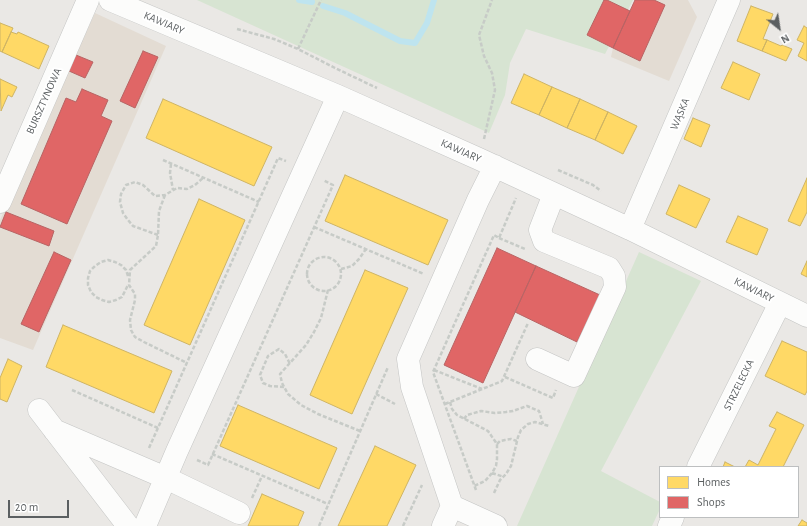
<!DOCTYPE html>
<meta charset="utf-8">
<style>
body{margin:0}
#map{position:relative;width:807px;height:526px;overflow:hidden;background:#eae8e5;font-family:"Alegreya Sans",sans-serif}
canvas{display:block}
.legend{position:absolute;left:659px;top:466px;width:140px;height:52px;box-sizing:border-box;background:#fff;border:1px solid #bdbfc0;margin:0;padding:5px 7px;list-style:none;font-size:12px;color:#5b5f61}
.legend li{display:flex;align-items:center;gap:8px;height:20px}
.legend b{width:20px;border:1px solid #bdbfc0}
.north{position:absolute;left:759px;top:8px;width:40px;height:40px;-webkit-text-stroke:3px #fff;paint-order:stroke;rotate:150deg;font-size:11px;font-weight:700;line-height:16px;text-align:center;color:#5b5f61}
.north::after{content:'';display:block;margin:auto;width:14px;height:18px;background:#5b5f61;clip-path:polygon(50% 0,100% 100%,50% 72%,0 100%)}
.scale{position:absolute;left:8px;top:500px;width:61px;height:18px;box-sizing:border-box;border:2px solid #5b5f61;border-top:0;padding-left:5px;font-size:12px;line-height:14px;white-space:nowrap;color:#5b5f61;-webkit-text-stroke:3px #fff;paint-order:stroke}
</style>
<div id="map">
<canvas width="807" height="526"></canvas>
<ul class="legend">
<li><b style="height:11px;background:#ffd966"></b>Homes</li>
<li><b style="height:11px;background:#e06666"></b>Shops</li>
</ul>
<div class="north">N</div>
<div class="scale">20 m</div>
</div>
<script>
const c = document.querySelector('canvas').getContext('2d');
c.lineJoin = 'round';
function fill(path, color) { c.fillStyle = color; c.fill(path, 'evenodd'); }
const poly = rows => new Path2D(rows.map(r => 'M' + r).join(''));
function stroke(path, color, width, dash) { c.strokeStyle = color; c.lineWidth = width; c.lineCap = dash ? 'butt' : 'round'; c.setLineDash(dash || []); c.stroke(path); }
function drawText(font, color, halo, rows, align = 'center') {
  c.font = font + ' "Alegreya Sans",sans-serif'; c.lineWidth = 4; c.setLineDash([]); c.textBaseline = 'middle'; c.strokeStyle = halo; c.fillStyle = color; for (const [text, x, y, turn = 0] of rows) {
    c.save(); c.translate(x, y); c.rotate((+turn || 0) * Math.PI / 180); c.textAlign = isNaN(turn) ? turn : align; if (halo) c.strokeText(text, 0, 0); c.fillText(text, 0, 0); c.restore();
  }
}
fill(poly([
 [635,0,688,0,697,17,669,81,611,57,613,48],
 [95,13,166,46,33,350,0,338,0,220]
]), '#e3dcd3');
fill(poly([
 [197,0,633,0,605,54,526,29,510,63,505,95,489,133],
 [639,252,701,281,601,471,660,502,660,509,652,526,517,526]
]), '#d7e4d2');
const homes = poly([
 [751,6,773,14,763,39,767,40,762,51,737,41,751,6],
 [0,23,13,28,2,52,0,51,0,23],
 [804,26,807,28,807,61,798,56,804,43,797,40,804,26],
 [11,32,17,34,18,32,49,46,39,69,2,52,11,32],
 [767,40,781,46,782,45,792,49,786,61,762,51,767,40],
 [733,62,760,74,749,100,721,88,733,62],
 [524,74,552,87,539,115,511,103,524,74],
 [0,79,17,87,12,97,8,95,1,111,0,79],
 [552,87,580,99,567,128,539,115,552,87],
 [163,99,272,147,254,186,146,138,163,99],
 [580,99,608,112,595,140,567,128,580,99],
 [608,112,637,126,623,154,595,140,608,112],
 [693,118,710,125,701,147,684,139,693,118],
 [345,175,448,220,428,265,325,221,345,175],
 [807,178,807,212,800,226,788,221,807,178],
 [679,185,710,199,696,228,666,214,679,185],
 [199,199,245,220,190,345,144,325,199,199],
 [738,216,768,229,757,255,726,242,738,216],
 [807,261,807,277,801,274,807,261],
 [365,270,408,288,352,414,310,395,365,270],
 [63,325,172,371,154,413,46,367,63,325],
 [782,341,807,352,807,391,805,395,765,376,782,341],
 [8,359,22,366,7,402,0,399,0,378,8,359],
 [238,405,337,448,319,489,220,446,238,405],
 [777,412,804,425,783,467,745,467,749,460,758,465,776,429,769,426,777,412],
 [375,446,416,465,387,526,338,526,375,446],
 [725,462,735,467,723,467,725,462],
 [262,494,304,512,298,526,248,526,262,494],
 [802,520,807,523,807,526,798,526,802,520]
]);
fill(homes, '#ffd966');
stroke(homes, '#ceb464', 1);
const shops = poly([
 [604,0,607,0,630,11,613,48,587,35,604,0],
 [635,0,654,0,665,5,640,61,613,48,635,0],
 [143,51,158,57,135,108,120,101,143,51],
 [76,55,93,62,85,78,69,71,76,55],
 [82,89,108,100,101,116,112,121,67,224,21,204,66,98,76,102,82,89],
 [6,212,54,231,49,246,0,227,6,212],
 [497,248,536,266,483,383,444,365,497,248],
 [54,252,71,260,39,332,21,324,54,252],
 [536,266,600,295,577,342,515,312,536,266]
]);
fill(shops, '#e06666');
stroke(shops, '#b86464', 1);
stroke(poly([
 [299,0,312,2],
 [323,6,345,13,400,41,415,43,427,23,434,0]
]), '#bee4ef', 6);
const minor = poly([
 [110,0,338,96,479,159,630,229,807,316],
 [0,202,88,0],
 [630,229,729,0],
 [537,359,574,376,615,287,614,276,609,268,544,241,540,230,554,194],
 [39,410,128,526],
 [54,430,166,478,239,513],
 [698,467,780,303],
 [452,506,496,526],
 [145,526,177,451,338,96],
 [443,526,452,506,412,387,408,359,478,200,495,166],
 [669,526,673,517]
]);
stroke(minor, '#c4c5c4', 23);
stroke(poly([
 [237,29,274,39,298,49,335,68,377,88],
 [298,49,321,0],
 [484,139,495,90,492,73,484,56,479,35,492,0],
 [163,160,259,202],
 [171,164,170,173,173,190],
 [558,170,593,185,601,191],
 [165,195,159,211,158,235,156,246,130,270,129,285,135,294,135,300,130,320,131,330,135,337,144,342,187,363],
 [314,227,424,274],
 [158,235,133,226,128,220,123,213,120,202,121,194,126,185,135,182,143,185,155,196,165,195,177,188,187,189,195,185,203,178],
 [499,238,525,249],
 '307 274a17 17 0 1 1 34 0a17 17 0 1 1-34 0Z',
 [341,269,352,266,359,259,366,249],
 [128,276,126,270,121,265,115,262,108,260,101,262,95,266,90,271,88,278,88,285,91,292,96,297,102,300,109,302,116,300,122,297,128,285],
 [328,290,321,318,314,332,306,345,280,374,282,383,288,394,301,405,318,414,360,431],
 [434,370,482,389],
 [505,377,553,398,556,390],
 [284,387,270,386,263,383,260,375,268,356,279,349,285,354,290,364],
 [72,390,158,428],
 [376,394,395,404],
 [450,402,452,409,457,415,488,431,497,444,497,459,496,466,492,473,485,481,474,486],
 [445,404,502,381,528,323],
 [464,419,467,415,481,411,495,413,506,412,513,411,527,406,539,411,543,424],
 [497,444,500,441,505,440,511,439,517,441],
 [149,448,278,158,286,161],
 [212,454,328,504],
 [197,460,208,465,333,185,323,180],
 [492,473,504,477],
 [476,490,433,372,494,235,499,238,516,198],
 [494,493,500,480,506,474,511,466,518,437,521,430,528,424,535,422,549,426],
 [252,498,262,476],
 [319,526,388,367],
 [403,526,422,485]
]), '#c7cbc7', 2.5, [4, 2]);
stroke(minor, '#fcfcfb', 22);
drawText('11px', '#5b5f61', '#fff', [
 ["KAWIARY",164,23,23],
 ["BURSZTYNOWA",44,101,-66],
 ["WĄSKA",680,114,-67],
 ["KAWIARY",461,151,24],
 ["KAWIARY",754,290,26],
 ["STRZELECKA",739,385,-64]
]);
</script>
